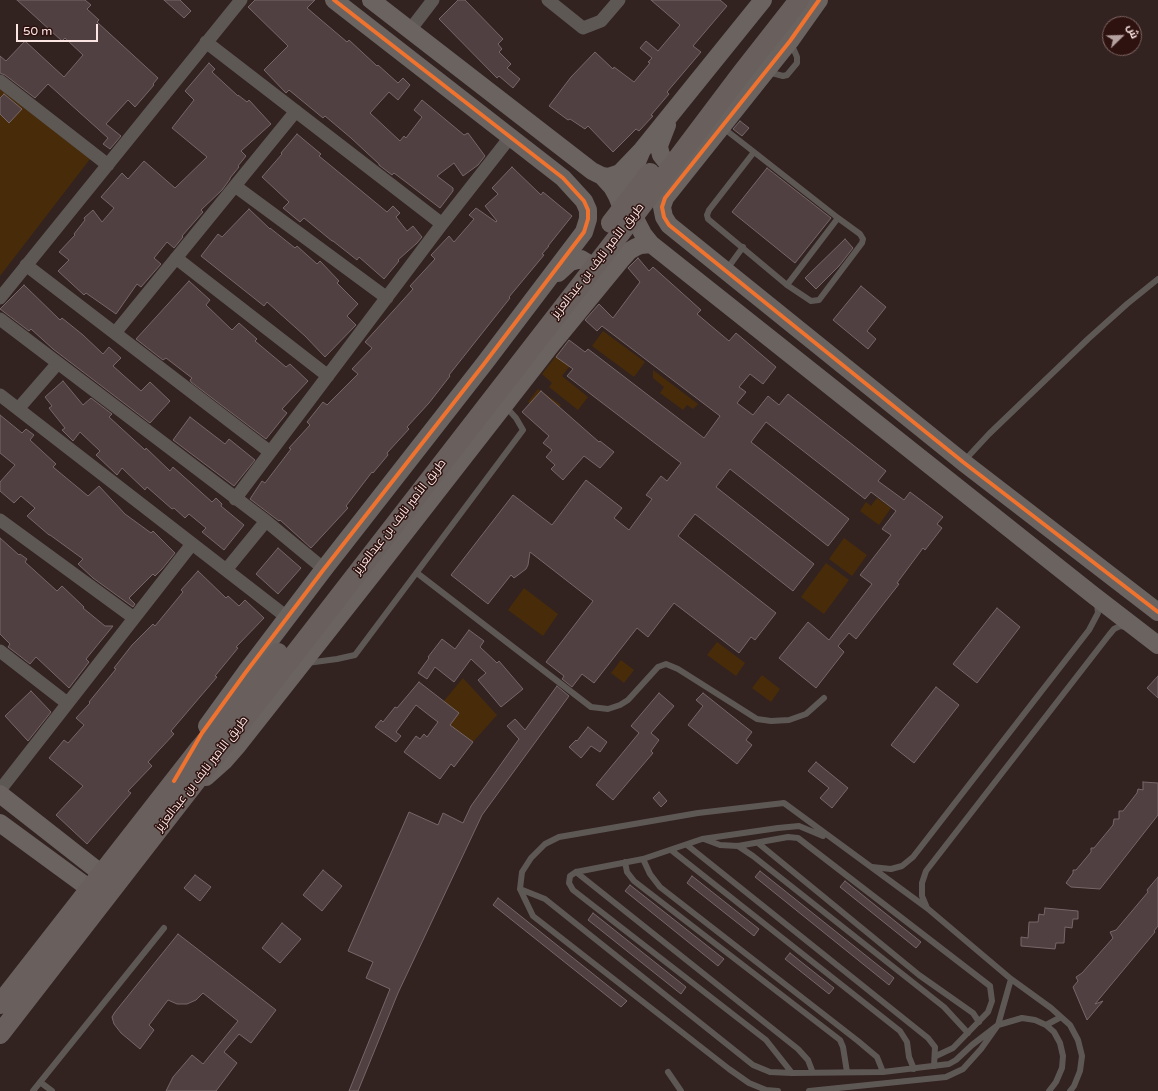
<!DOCTYPE html>
<meta charset="utf-8">
<style>
body{margin:0}
#map{position:relative;width:1158px;height:1091px;overflow:hidden;background:#322220;font-family:"Varela Round",Cairo,sans-serif}
canvas{display:block}
.north{position:absolute;left:1102px;top:16px;width:40px;height:40px;box-sizing:border-box;background:#2e1210;border:1px solid #806764;border-radius:50%;rotate:67deg;font-size:11px;font-weight:700;line-height:16px;text-align:center;color:#fbe6e3}
.north::after{content:'';display:block;margin:auto;width:14px;height:18px;background:#b5a19f;clip-path:polygon(50% 0,100% 100%,50% 72%,0 100%)}
.scale{position:absolute;left:16px;top:24px;width:82px;height:18px;box-sizing:border-box;border:2px solid #fbe6e3;border-top:0;padding-left:5px;font-size:12px;line-height:14px;white-space:nowrap;color:#fbe6e3;-webkit-text-stroke:3px #2e1210;paint-order:stroke}
</style>
<div id="map">
<canvas width="1158" height="1091"></canvas>
<div class="north">ش</div>
<div class="scale">50 m</div>
</div>
<script>
const c = document.querySelector('canvas').getContext('2d');
c.lineJoin = 'round';
function fill(path, color) { c.fillStyle = color; c.fill(path, 'evenodd'); }
const poly = rows => new Path2D(rows.map(r => 'M' + r).join(''));
function stroke(path, color, width, dash) { c.strokeStyle = color; c.lineWidth = width; c.lineCap = dash ? 'butt' : 'round'; c.setLineDash(dash || []); c.stroke(path); }
function drawText(font, color, halo, rows, align = 'center') {
  c.font = font + ' "Varela Round",Cairo,sans-serif'; c.lineWidth = 3; c.setLineDash([]); c.textBaseline = 'middle'; c.strokeStyle = halo; c.fillStyle = color; for (const [text, x, y, turn = 0] of rows) {
    c.save(); c.translate(x, y); c.rotate((+turn || 0) * Math.PI / 180); c.textAlign = isNaN(turn) ? turn : align; if (halo) c.strokeText(text, 0, 0); c.fillText(text, 0, 0); c.restore();
  }
}
fill(poly([
 [0,89,90,159,0,276],
 [603,331,645,362,634,377,592,346],
 [559,352,573,362,562,376,588,397,578,410,549,387,552,383,542,374],
 [653,370,698,404,693,409,687,405,683,410,660,393,664,387,653,378],
 [538,389,561,405,551,419,528,402],
 [877,498,891,508,879,525,860,511,866,502,871,506],
 [844,538,867,555,852,576,829,559],
 [826,563,849,580,824,614,801,597],
 [524,588,558,614,543,636,508,610],
 [717,642,745,663,736,676,707,655],
 [621,660,634,670,624,683,611,673],
 [762,675,780,689,771,702,752,688],
 [463,678,497,715,473,742,450,725,459,713,443,702]
]), '#482c0a');
const building = poly([
 [17,0,85,0,91,5,87,9,99,20,97,22,158,78,153,84,154,85,135,107,128,100,106,124,121,136,110,149,103,144,108,138,48,84,35,98,5,75,0,73,0,56,6,61,25,41,64,77,83,55,65,38,62,41,17,0],
 [164,0,180,0,191,11,184,18,164,0],
 [255,0,315,0,307,8,347,42,349,40,377,66,378,65,398,83,403,78,410,85,398,100,389,92,370,113,400,141,404,136,406,138,422,117,414,110,422,100,464,135,468,133,485,156,478,165,463,176,454,163,437,176,453,188,453,191,440,208,394,173,392,175,379,165,379,164,351,138,325,116,323,118,289,90,286,93,264,70,288,46,248,7,255,0],
 [458,0,465,0,503,39,498,44,502,49,499,52,511,64,507,68,520,79,513,88,499,76,497,78,439,19,458,0],
 [651,0,720,0,727,6,693,46,701,52,667,92,669,94,651,115,653,116,639,131,636,129,613,152,588,126,585,129,570,119,568,120,549,106,571,77,595,52,613,69,614,67,634,82,650,63,648,62,652,58,640,48,646,41,658,51,680,25,651,0],
 [209,63,215,69,212,72,238,96,238,95,247,102,249,100,271,124,241,151,246,156,238,166,239,167,230,178,230,179,222,190,201,210,203,212,182,236,183,237,174,248,167,242,154,258,161,264,141,287,137,284,116,314,86,293,84,295,58,271,69,260,59,252,75,235,74,234,85,220,84,218,93,210,102,222,114,208,101,197,122,173,128,179,144,161,175,188,207,157,172,128,194,100,185,91,209,63],
 [4,94,22,109,9,123,0,114,0,98,4,94],
 [740,121,749,128,742,136,733,129,740,121],
 [297,134,321,154,319,156,387,212,393,206,400,213,396,217,407,231,413,226,422,237,417,243,398,260,399,261,384,279,359,257,357,260,333,241,332,241,304,218,300,222,283,208,289,202,262,177,282,154,281,153,297,134],
 [512,167,541,195,543,192,572,216,548,246,549,246,542,254,544,255,509,297,510,298,449,375,450,376,429,403,407,427,409,429,387,453,388,455,373,473,372,472,346,506,348,508,311,548,280,520,279,521,250,499,262,481,265,483,291,449,289,448,310,425,307,422,323,402,327,405,358,374,352,369,372,348,365,342,413,289,410,286,435,259,431,255,449,236,454,242,474,219,469,215,476,208,496,222,497,221,485,206,498,194,492,188,512,167],
 [767,168,831,218,795,263,732,212,767,168],
 [249,209,270,229,270,228,295,248,297,246,317,264,320,261,339,281,337,283,358,304,347,316,356,325,325,357,305,336,267,302,264,306,201,256,218,234,222,237,249,209],
 [845,239,853,248,839,266,816,289,805,278,845,239],
 [638,258,649,271,653,267,701,310,697,314,729,341,736,333,776,367,763,384,750,374,739,387,746,392,737,403,753,415,768,396,779,405,788,394,886,471,878,481,904,500,910,492,943,517,937,524,942,528,925,550,923,548,897,583,899,584,856,639,849,633,838,646,844,652,816,688,779,658,808,622,829,640,872,584,860,575,891,535,882,529,896,511,871,492,865,499,766,422,751,442,849,519,828,546,730,469,716,487,814,564,793,591,695,514,678,536,776,613,755,640,751,637,739,653,674,603,648,637,637,628,594,683,582,674,572,687,562,679,564,676,546,662,593,601,530,552,528,565,526,569,514,578,511,575,488,604,451,575,513,495,552,525,586,480,622,508,614,518,629,530,652,499,646,495,661,476,667,481,681,463,567,376,573,369,556,357,569,340,585,352,588,349,704,438,720,416,602,326,597,331,585,320,599,304,613,318,640,282,628,268,638,258],
 [189,281,210,300,206,305,232,330,239,323,257,339,255,341,286,367,290,364,308,381,282,409,287,413,266,439,191,382,190,380,192,378,166,358,163,360,136,339,189,281],
 [24,285,60,320,62,318,83,335,103,354,109,347,121,358,113,366,141,391,150,382,170,401,150,423,53,349,31,329,29,331,0,309,24,285],
 [861,286,886,307,867,331,876,339,868,349,833,320,861,286],
 [63,381,83,405,91,398,112,414,109,417,145,450,146,448,170,471,173,467,212,502,216,498,222,504,221,506,244,525,224,550,202,532,206,528,189,514,185,518,174,508,172,509,147,487,145,490,122,468,117,475,96,455,100,451,80,432,73,441,62,430,65,428,49,408,52,406,45,397,63,381],
 [541,391,599,442,600,441,614,452,600,468,584,456,563,480,551,469,555,465,546,457,552,450,543,443,549,436,522,412,541,391],
 [0,415,22,433,26,429,34,435,30,440,56,464,53,467,88,496,99,486,125,514,151,533,153,531,175,553,162,569,155,576,153,574,129,598,135,604,133,607,93,578,78,564,83,559,50,535,49,535,27,516,35,508,21,496,14,503,0,491,0,482,15,465,0,453,0,415],
 [190,417,225,444,229,439,255,460,234,486,173,440,190,417],
 [0,538,19,555,20,554,27,559,25,562,57,591,62,586,84,607,83,608,105,626,113,626,86,659,89,662,69,688,36,657,30,664,16,653,8,647,10,644,0,634,0,538],
 [278,548,301,568,278,594,256,574,278,548],
 [198,571,226,598,228,596,239,606,245,600,264,618,236,647,238,648,215,676,217,677,171,731,174,734,148,762,152,766,128,791,131,793,87,844,56,815,83,786,49,758,64,740,68,743,84,725,76,718,90,703,89,702,116,669,114,668,132,645,153,624,155,626,183,592,181,590,198,571],
 [997,608,1020,627,977,683,953,664,997,608],
 [469,630,484,641,480,647,497,663,499,661,523,689,501,707,478,680,486,673,471,659,454,682,435,667,427,679,418,673,429,658,428,657,442,639,455,649,469,630],
 [1158,676,1158,698,1147,688,1158,676],
 [419,682,459,713,450,725,473,742,454,767,451,764,440,779,404,752,416,736,420,739,424,734,427,737,438,722,430,716,416,705,396,732,401,736,396,742,375,727,381,720,383,722,395,707,397,708,419,682],
 [557,686,569,696,482,815,398,993,358,1091,349,1091,390,989,366,978,373,962,348,951,409,812,438,825,443,813,463,823,471,806,519,739,507,726,515,719,525,730,557,686],
 [936,687,959,705,914,763,891,745,936,687],
 [31,691,51,712,28,741,5,716,31,691],
 [659,693,674,706,651,733,659,740,651,751,653,753,613,800,596,785,639,733,631,726,659,693],
 [703,693,752,732,746,740,752,745,737,764,688,725,703,706,696,700,703,693],
 [588,727,607,742,600,752,591,746,581,758,569,747,576,740,577,741,588,727],
 [816,762,848,788,832,808,820,798,829,788,808,771,816,762],
 [1143,782,1158,783,1158,815,1100,889,1071,887,1066,883,1073,873,1073,870,1076,870,1091,852,1091,848,1094,848,1113,825,1114,819,1119,819,1119,811,1123,811,1137,793,1138,789,1143,790,1143,782],
 [659,792,667,801,661,807,653,798,659,792],
 [323,870,342,886,322,911,303,895,323,870],
 [760,871,894,978,889,985,755,877,760,871],
 [195,875,211,887,200,901,184,888,195,875],
 [692,876,759,929,754,936,687,883,692,876],
 [1158,877,1158,926,1154,931,1155,932,1095,1004,1103,1001,1087,1020,1073,987,1078,981,1076,977,1082,973,1113,938,1110,932,1116,930,1148,892,1147,890,1158,877],
 [845,881,921,942,916,948,840,887,845,881],
 [630,885,724,959,718,966,625,891,630,885],
 [498,898,627,1001,621,1007,493,905,498,898],
 [1045,908,1078,911,1078,919,1073,919,1072,928,1065,927,1064,943,1056,943,1055,949,1021,946,1021,937,1028,938,1029,922,1038,922,1039,914,1044,915,1045,908],
 [593,913,686,987,681,994,588,920,593,913],
 [282,923,301,939,280,963,262,948,282,923],
 [178,934,276,1010,251,1043,239,1034,224,1052,237,1063,216,1091,166,1091,173,1077,192,1055,203,1064,238,1021,203,993,196,1000,187,1004,177,1004,168,1000,149,1025,154,1030,140,1049,121,1033,114,1024,112,1017,115,1012,178,934],
 [790,953,834,988,829,994,785,959,790,953]
]);
fill(building, '#514041');
stroke(building, '#766768', 1);
stroke(poly([
 [768,72,783,76,787,75,797,63,797,57,791,43],
 [722,127,754,152,838,218,860,234,863,239,862,243,819,300,811,301,787,285,708,219,707,215,709,210,754,152],
 [727,269,743,247],
 [787,285,838,218],
 [964,461,989,434,1088,339,1127,304,1158,279],
 [417,573,591,707,608,709,620,705,628,700,658,667,666,664,678,669,757,719,771,721,789,720,806,714,824,698],
 [307,663,337,659,355,655,523,430,516,418,506,407],
 [704,839,720,845,738,846,788,837,798,838,990,986,992,1001,988,1012,953,1048,936,1056],
 [758,843,919,975,973,1013,979,1022],
 [687,845,928,1038,935,1047,934,1066],
 [738,846,753,856,944,1007,968,1033],
 [671,850,900,1031,907,1042,909,1057,914,1069],
 [643,859,650,874,660,887,858,1041,877,1057,883,1072],
 [625,862,627,872,634,881,840,1040,843,1047,847,1072],
 [872,867,891,869,902,866,913,857,1089,630,1098,613,1097,604],
 [576,872,798,1049,808,1060,813,1073],
 [520,889,545,899,753,1065,770,1072,792,1073,883,1072,949,1064,956,1060,972,1045,998,1025,1022,1018,1035,1020,1046,1025,1054,1032,1060,1043,1063,1056,1062,1068,1056,1082,1049,1091],
 [927,908,922,896,922,883,926,871,1109,635,1114,629,1120,626,1126,627],
 [1046,1025,1061,1017],
 [668,1072,681,1091],
 [792,1073,766,1040,573,890,569,883,570,876,576,872,643,859,702,839,778,828,799,826,823,836],
 [40,1082,52,1091],
 [33,1091,164,928],
 [778,1091,766,1090,749,1083,729,1069,533,916,520,889,522,872,531,858,545,844,559,837,698,813,784,803,927,908,1011,979,1051,1008,1070,1025,1078,1040,1082,1056,1080,1071,1074,1086,1070,1091],
 [809,1091,946,1077,963,1069,981,1049,998,1025,1011,979]
]), '#5e5855', 6);
stroke(poly([
 [548,0,583,28,601,21,619,0],
 [410,30,433,0],
 [206,42,442,224],
 [0,81,108,165],
 [235,186,387,298],
 [176,258,328,376],
 [26,265,270,452],
 [0,298,241,0],
 [0,319,266,521,324,569],
 [115,333,296,111],
 [0,395,288,618],
 [18,409,58,363],
 [235,499,442,224,511,136],
 [0,520,134,618],
 [226,570,266,521],
 [0,651,67,703],
 [0,790,192,544]
]), '#5e5855', 13);
stroke(poly([
 [371,0,592,171,602,176,608,177,620,173,642,150,763,0],
 [819,0,790,41,665,198,662,207,664,217,669,225,726,271,963,462,1158,612],
 [667,125,660,143,659,147,661,155,665,160,671,164,676,165,685,160],
 [642,150,629,181,628,193,632,213,643,234,651,244,1093,595,1158,645],
 [602,176,612,187,617,196,625,216],
 [558,273,570,262,581,259,591,265,596,273,597,279,596,282],
 [207,726,246,672,324,569,484,364,584,232,588,219,588,210,584,201,563,178,334,0],
 [206,777,224,761,238,745,372,575,552,344,621,260,629,251,636,247,641,245,651,244],
 [0,794,102,874],
 [0,823,90,889]
]), '#6a6360', 18);
stroke(poly([
 [0,1004,200,748,278,653],
 [0,1034,289,661]
]), '#69605d', 20);
stroke(poly([
 [611,223,650,173],
 [289,661,640,208,741,74,799,0]
]), '#69605d', 20);
stroke(poly([
 [819,0,790,41,665,198,662,207,664,217,669,225,726,271,963,462,1158,612],
 [174,781,202,733,246,672,324,569,484,364,584,232,588,219,588,210,584,201,563,178,334,0]
]), '#ef722f', 4);
drawText('12px', '#fbe6e3', '#2e1210', [
 ["طريق الأمير نايف بن عبدالعزيز",598,261,-52],
 ["طريق الأمير نايف بن عبدالعزيز",400,517,-52],
 ["طريق الأمير نايف بن عبدالعزيز",202,774,-52]
]);
</script>
